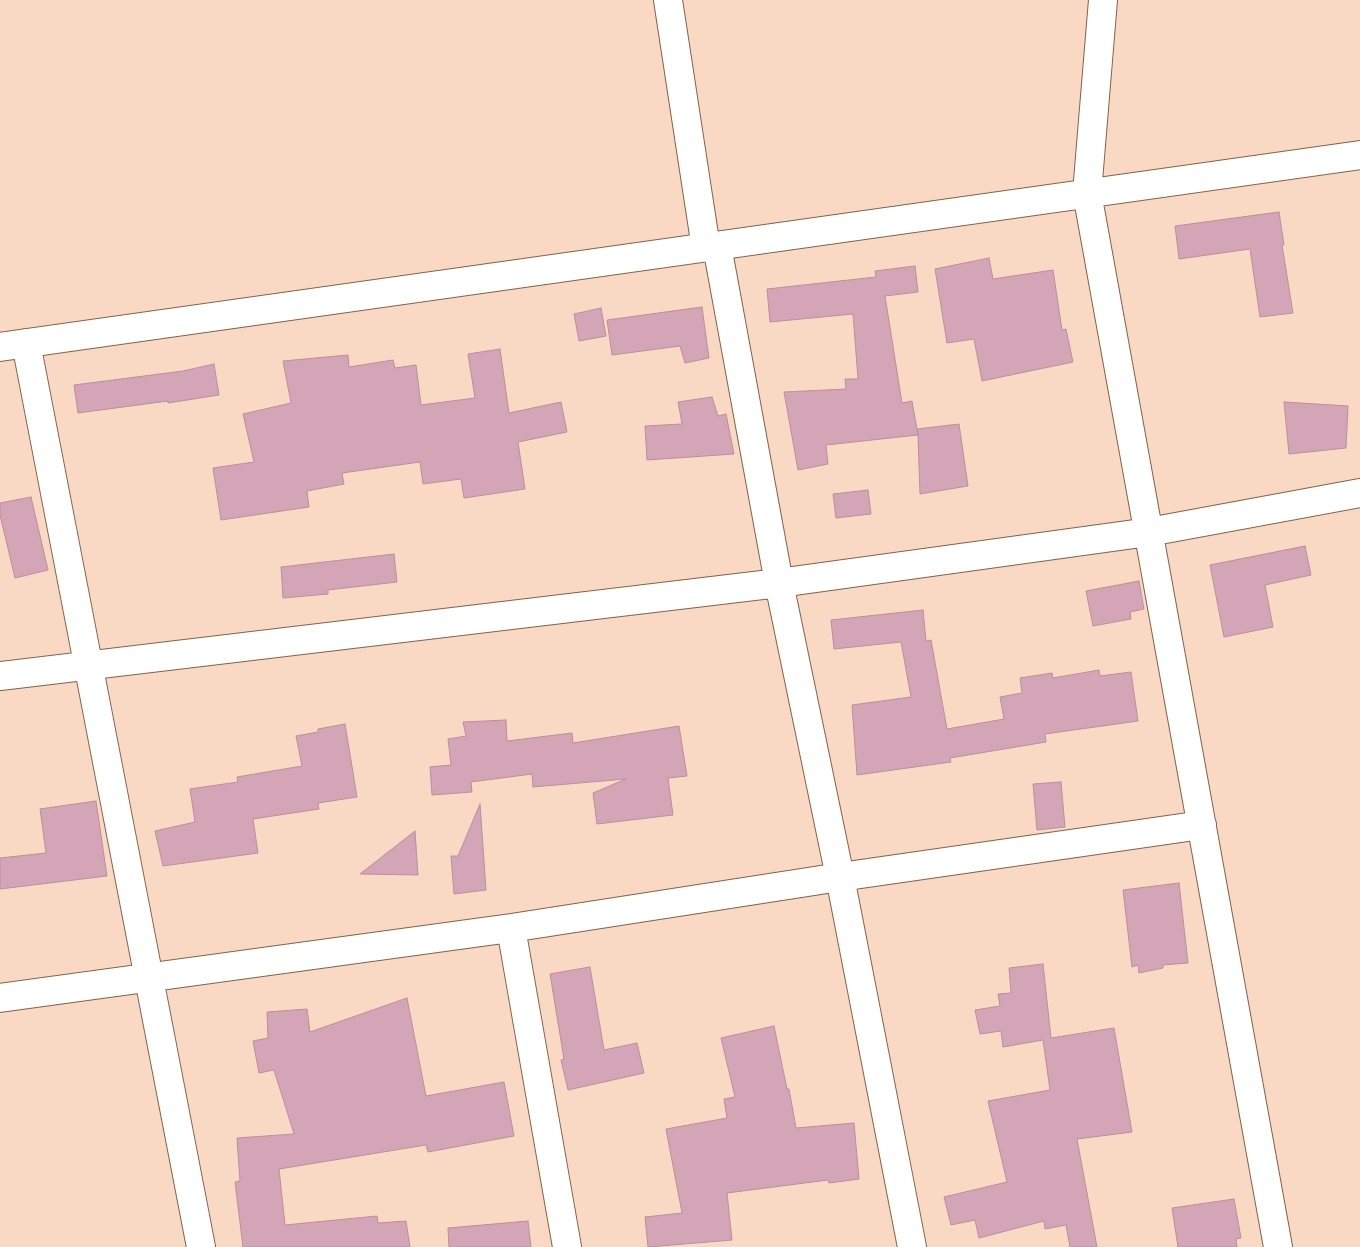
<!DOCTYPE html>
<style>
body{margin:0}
canvas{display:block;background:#fad9c4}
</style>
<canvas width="1360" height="1247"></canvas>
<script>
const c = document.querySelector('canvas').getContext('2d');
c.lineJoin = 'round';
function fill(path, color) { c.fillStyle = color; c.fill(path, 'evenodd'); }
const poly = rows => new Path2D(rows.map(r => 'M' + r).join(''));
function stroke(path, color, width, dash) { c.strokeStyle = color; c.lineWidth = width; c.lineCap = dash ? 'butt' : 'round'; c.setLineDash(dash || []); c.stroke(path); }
const building = poly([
 [1279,212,1284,245,1282,245,1293,313,1260,317,1250,249,1179,259,1175,226,1279,212],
 [989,258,993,279,1053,270,1062,330,1066,329,1073,362,982,381,974,339,947,343,935,269,989,258],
 [915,266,918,292,885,296,902,403,912,401,918,435,917,429,959,424,968,486,920,494,918,435,826,445,828,464,798,470,784,392,846,389,845,379,858,379,853,314,770,322,767,289,876,277,875,271,915,266],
 [702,307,709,358,685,363,680,346,612,355,607,320,702,307],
 [601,308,606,336,579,341,574,314,601,308],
 [500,349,509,413,561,402,567,432,518,442,525,489,464,498,461,479,423,484,420,462,342,473,344,484,307,491,309,507,221,520,213,468,254,462,243,414,291,403,283,361,348,355,349,367,393,360,395,368,416,365,421,405,475,398,468,354,500,349],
 [214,364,219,395,168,403,168,401,78,413,74,385,183,371,214,364],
 [712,397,718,416,726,414,734,454,647,460,645,426,682,424,678,402,712,397],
 [1284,402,1348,406,1346,448,1289,454,1284,402],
 [868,490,871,514,836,518,833,494,868,490],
 [31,497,48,570,15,578,0,515,0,503,31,497],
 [1305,546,1311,575,1265,585,1273,627,1224,637,1210,565,1305,546],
 [394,554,397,582,328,590,328,594,283,598,281,567,394,554],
 [1139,581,1144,609,1130,612,1131,619,1093,626,1086,591,1139,581],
 [923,610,926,641,931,640,947,729,1004,719,1000,697,1022,693,1020,678,1052,673,1053,678,1099,670,1100,676,1131,672,1138,721,1045,734,1046,742,950,758,951,762,857,775,852,705,911,697,901,642,834,649,831,620,923,610],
 [506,720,507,741,572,733,573,743,679,726,687,776,668,778,673,815,597,824,593,793,626,779,533,787,532,774,471,782,472,792,432,795,430,767,451,765,448,739,466,736,463,722,506,720],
 [345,724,357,797,318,803,319,809,253,819,258,853,163,866,155,831,195,822,190,789,238,782,237,777,302,766,296,736,318,732,318,729,345,724],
 [1061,782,1065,827,1037,830,1033,784,1061,782],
 [96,801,107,876,0,889,0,858,46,853,40,809,96,801],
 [480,804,486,890,454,894,451,856,458,856,480,804],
 [415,831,418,875,360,874,415,831],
 [1179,883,1188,963,1163,965,1163,968,1139,973,1138,965,1132,967,1123,890,1179,883],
 [1043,964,1051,1038,1114,1028,1132,1132,1077,1139,1097,1247,1070,1247,1066,1225,1045,1229,1044,1221,979,1238,975,1220,951,1225,944,1197,1007,1182,988,1101,1050,1090,1043,1040,1003,1047,1001,1031,980,1034,975,1010,1000,1006,998,994,1011,993,1009,968,1043,964],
 [590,967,604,1050,637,1043,644,1073,568,1090,561,1060,564,1059,550,974,590,967],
 [407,998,426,1096,504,1082,514,1136,428,1152,426,1145,279,1169,285,1225,377,1216,378,1223,406,1221,410,1247,243,1247,235,1182,240,1181,237,1138,294,1134,274,1070,259,1073,253,1041,268,1038,267,1012,307,1009,310,1032,407,998],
 [774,1026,787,1089,789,1089,796,1128,854,1123,859,1179,829,1183,828,1180,727,1193,732,1240,648,1247,645,1217,682,1213,666,1129,727,1118,724,1099,735,1097,721,1038,774,1026],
 [1234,1199,1241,1238,1236,1239,1237,1247,1178,1247,1172,1208,1234,1199],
 [528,1221,531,1247,449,1247,448,1228,528,1221]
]);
fill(building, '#d3a5b6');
stroke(building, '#bb8e9f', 1);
const minor = poly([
 [668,0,706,248],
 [1103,0,1087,193,1278,1247],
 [717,246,779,583,840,877,912,1247],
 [26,343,201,1247],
 [0,347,1360,155],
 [0,676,779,583,1149,532,1360,493],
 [511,928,567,1247],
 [0,998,511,928,840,877,1202,825]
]);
stroke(minor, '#85614a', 30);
stroke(minor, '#fff', 28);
</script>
